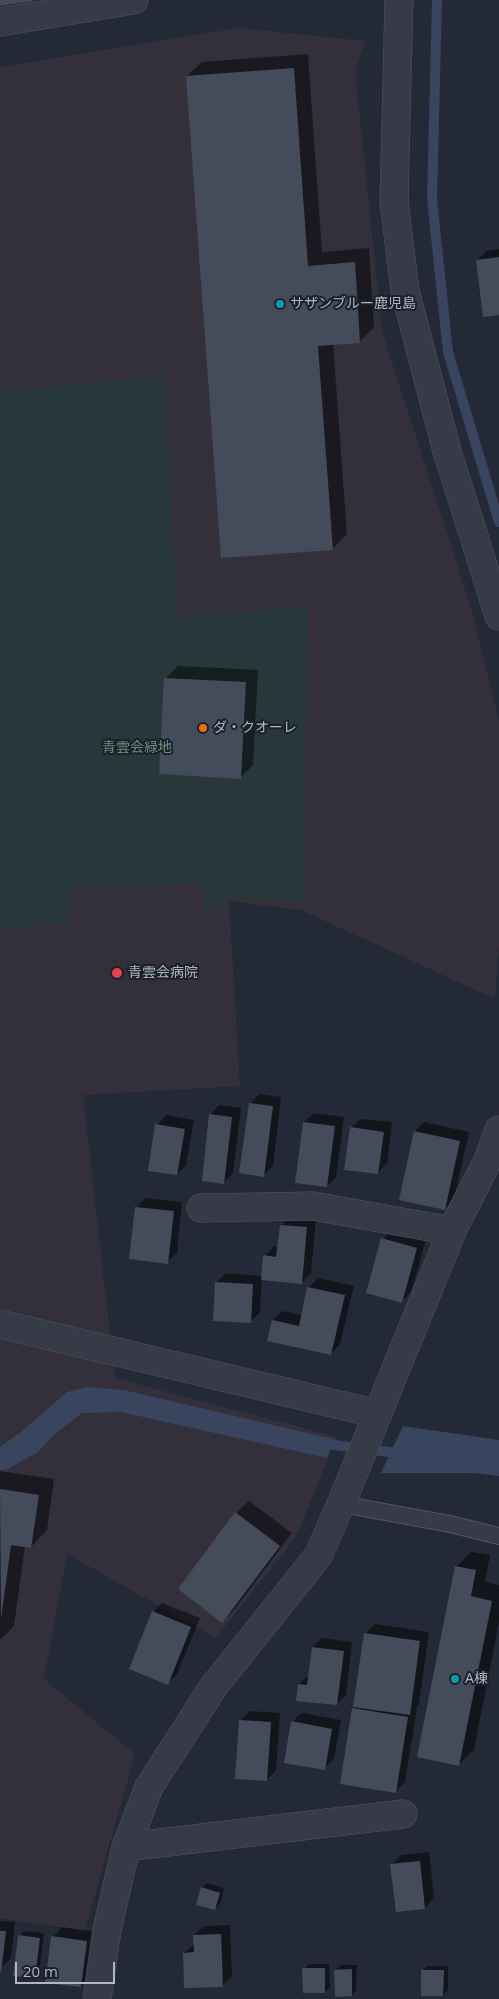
<!DOCTYPE html>
<meta charset="utf-8">
<style>
body{margin:0}
#map{position:relative;width:499px;height:1999px;overflow:hidden;background:#232936;font-family:"Open Sans",sans-serif}
canvas{display:block}
.scale{position:absolute;left:15px;top:1962px;width:100px;height:22px;box-sizing:border-box;border:2px solid #b1b6c3;border-top:0;padding-left:6px;font-size:15px;line-height:18px;white-space:nowrap;color:#b1b6c3;-webkit-text-stroke:4px #1b202b;paint-order:stroke}
</style>
<div id="map">
<canvas width="499" height="1999"></canvas>
<div class="scale">20 m</div>
</div>
<script>
const c = document.querySelector('canvas').getContext('2d');
c.lineJoin = 'round';
function fill(path, color) { c.fillStyle = color; c.fill(path, 'evenodd'); }
const poly = rows => new Path2D(rows.map(r => 'M' + r).join(''));
function stroke(path, color, width, dash) { c.strokeStyle = color; c.lineWidth = width; c.lineCap = dash ? 'butt' : 'round'; c.setLineDash(dash || []); c.stroke(path); }
function drawText(font, color, halo, rows, align = 'center') {
  c.font = font + ' "Open Sans","Noto Sans JP",sans-serif'; c.lineWidth = 4; c.setLineDash([]); c.textBaseline = 'middle'; c.strokeStyle = halo; c.fillStyle = color; for (const [text, x, y, turn = 0] of rows) {
    c.save(); c.translate(x, y); c.rotate((+turn || 0) * Math.PI / 180); c.textAlign = isNaN(turn) ? turn : align; if (halo) c.strokeText(text, 0, 0); c.fillText(text, 0, 0); c.restore();
  }
}
fill(poly([
 [239,28,365,41,355,70,382,331,471,608,499,721,499,947,495,999,301,910,229,901,240,1086,83,1095,115,1378,337,1437,296,1537,216,1638,67,1554,44,1679,135,1754,85,1931,0,1918,0,67]
]), '#33303c');
fill(poly([
 [165,376,177,617,308,607,302,901,229,898,228,906,205,912,201,883,69,889,69,922,0,929,0,391]
]), '#27373a');
fill(poly([
 [87,1387,124,1390,333,1439,327,1458,121,1412,82,1413,56,1433,38,1452,6,1470,0,1470,0,1447,21,1432,67,1392],
 [403,1426,499,1440,499,1476,475,1473,381,1473]
]), '#39445e');
fill(poly([
 [308,54,322,252,369,248,374,327,360,341,333,343,347,534,332,549,187,76,202,62],
 [499,249,499,314,477,260,487,251],
 [178,666,258,670,253,765,241,777,165,679],
 [259,1094,281,1097,273,1166,263,1175,250,1104],
 [219,1105,241,1108,233,1173,224,1182,210,1115],
 [314,1113,344,1117,336,1177,327,1186,304,1122],
 [166,1115,194,1120,186,1165,177,1174,157,1125],
 [361,1119,392,1122,387,1163,378,1173,351,1128],
 [424,1122,469,1132,454,1199,445,1208,415,1131],
 [145,1198,182,1202,177,1253,167,1262,136,1208],
 [290,1216,316,1218,311,1273,301,1283,262,1279,260,1312,250,1322,216,1283,226,1273,263,1276,265,1256,274,1246,279,1247,281,1225],
 [392,1230,426,1239,411,1292,402,1301,383,1239],
 [318,1278,354,1286,340,1344,331,1354,269,1340,273,1320,283,1311,302,1315,309,1287],
 [0,1471,54,1479,47,1530,31,1547,25,1546,14,1626,0,1640],
 [249,1501,292,1533,235,1609,222,1621,236,1513],
 [471,1552,490,1555,485,1582,499,1585,499,1622,474,1750,459,1764,419,1757,457,1566],
 [162,1603,200,1618,177,1674,168,1683,153,1612],
 [375,1624,429,1632,419,1704,415,1708,417,1708,405,1782,396,1791,353,1709,365,1634],
 [322,1638,352,1642,346,1695,337,1704,299,1684,309,1675,313,1647],
 [250,1711,280,1713,276,1771,266,1780,240,1721],
 [302,1713,341,1720,334,1759,324,1768,292,1722],
 [429,1852,434,1898,425,1908,392,1864,401,1855],
 [207,1883,224,1888,220,1904,215,1909,202,1888],
 [0,1921,15,1922,11,1958,1,1968],
 [230,1925,232,1976,223,1985,184,1953,195,1944,194,1935,204,1926],
 [62,1927,96,1932,90,1977,81,1986,53,1937],
 [24,1931,44,1933,39,1972,35,1977,19,1936],
 [309,1964,329,1964,330,1987,325,1992,304,1969],
 [341,1965,357,1965,356,1990,352,1995,336,1970],
 [427,1966,448,1966,448,1990,443,1995,423,1971]
]), '#0007');
stroke(poly([
 [437,0,432,199,448,352,499,522],
 [319,1443,404,1454]
]), '#39445e', 10);
fill(poly([
 [0,0,32,0,33,1,0,6],
 [294,68,308,266,355,262,360,343,318,346,333,550,221,558,186,76],
 [499,257,499,315,483,317,476,260],
 [164,678,246,682,241,779,159,774],
 [249,1103,273,1106,264,1177,239,1173],
 [209,1114,232,1117,224,1184,202,1181],
 [303,1122,335,1126,327,1187,295,1183],
 [155,1124,185,1129,177,1175,148,1171],
 [350,1127,384,1132,378,1174,344,1170],
 [414,1131,460,1141,445,1210,399,1200],
 [135,1207,174,1211,168,1264,129,1259],
 [280,1225,307,1227,302,1284,261,1280,263,1255,276,1257],
 [381,1238,417,1248,402,1303,366,1293],
 [215,1282,253,1284,251,1323,213,1321],
 [307,1287,345,1295,331,1355,267,1341,272,1320,299,1326],
 [0,1489,39,1495,31,1548,11,1545,1,1619],
 [235,1512,280,1546,222,1623,178,1589],
 [455,1566,476,1570,471,1596,492,1601,459,1766,417,1757],
 [152,1611,191,1627,168,1685,129,1669],
 [364,1633,420,1641,410,1715,353,1707],
 [312,1647,344,1651,337,1705,296,1701,298,1684,307,1685],
 [352,1708,408,1717,396,1793,340,1784],
 [239,1720,271,1722,267,1781,235,1779],
 [291,1721,332,1729,325,1770,284,1763],
 [420,1861,425,1909,396,1912,390,1864],
 [201,1887,220,1893,215,1910,196,1905],
 [0,1931,6,1931,1,1973,0,1972],
 [221,1934,223,1987,184,1988,183,1953,194,1952,193,1935],
 [18,1935,40,1938,35,1978,13,1976],
 [51,1936,87,1941,81,1987,45,1983],
 [302,1968,325,1968,325,1993,303,1993],
 [352,1969,352,1996,335,1997,334,1970],
 [421,1970,444,1970,443,1996,421,1996]
]), '#444b5b');
const service = poly([
 [341,1504,450,1524,499,1536]
]);
const minor = poly([
 [399,0,394,201,405,291,447,451,499,616],
 [201,1208,313,1206,452,1231],
 [0,1324,378,1414],
 [126,1847,403,1814],
 [97,1999,107,1930,126,1847,149,1787,214,1686,318,1556,341,1504,452,1231,488,1160,499,1130]
]);
const tertiary = poly([
 [0,22,134,0]
]);
stroke(service, '#515662', 18);
stroke(minor, '#515662', 29);
stroke(tertiary, '#515662', 29);
stroke(service, '#363b47', 16);
stroke(minor, '#363b47', 28);
stroke(tertiary, '#363b47', 28);
for (const [x, y, r, color] of [
 [280,304,5,"#0f9aa8"],
 [203,728,5,"#e8710a"],
 [117,973,6,"#e0444e"],
 [455,1679,5,"#0f9aa8"]
]) { const dot = new Path2D(); dot.arc(x, y, r, 0, 2 * Math.PI); c.fillStyle = color; c.fill(dot); stroke(dot, '#1b202b', 2); }
drawText('14px', '#b1b6c3', '#1b202b', [
 ["サザンブルー鹿児島",290,304],
 ["ダ・クオーレ",213,728],
 ["青雲会病院",128,973],
 ["A棟",465,1679]
], 'left');
drawText('14px', '#6a9278', '#1b202b', [
 ["青雲会緑地",137,748]
]);
</script>
